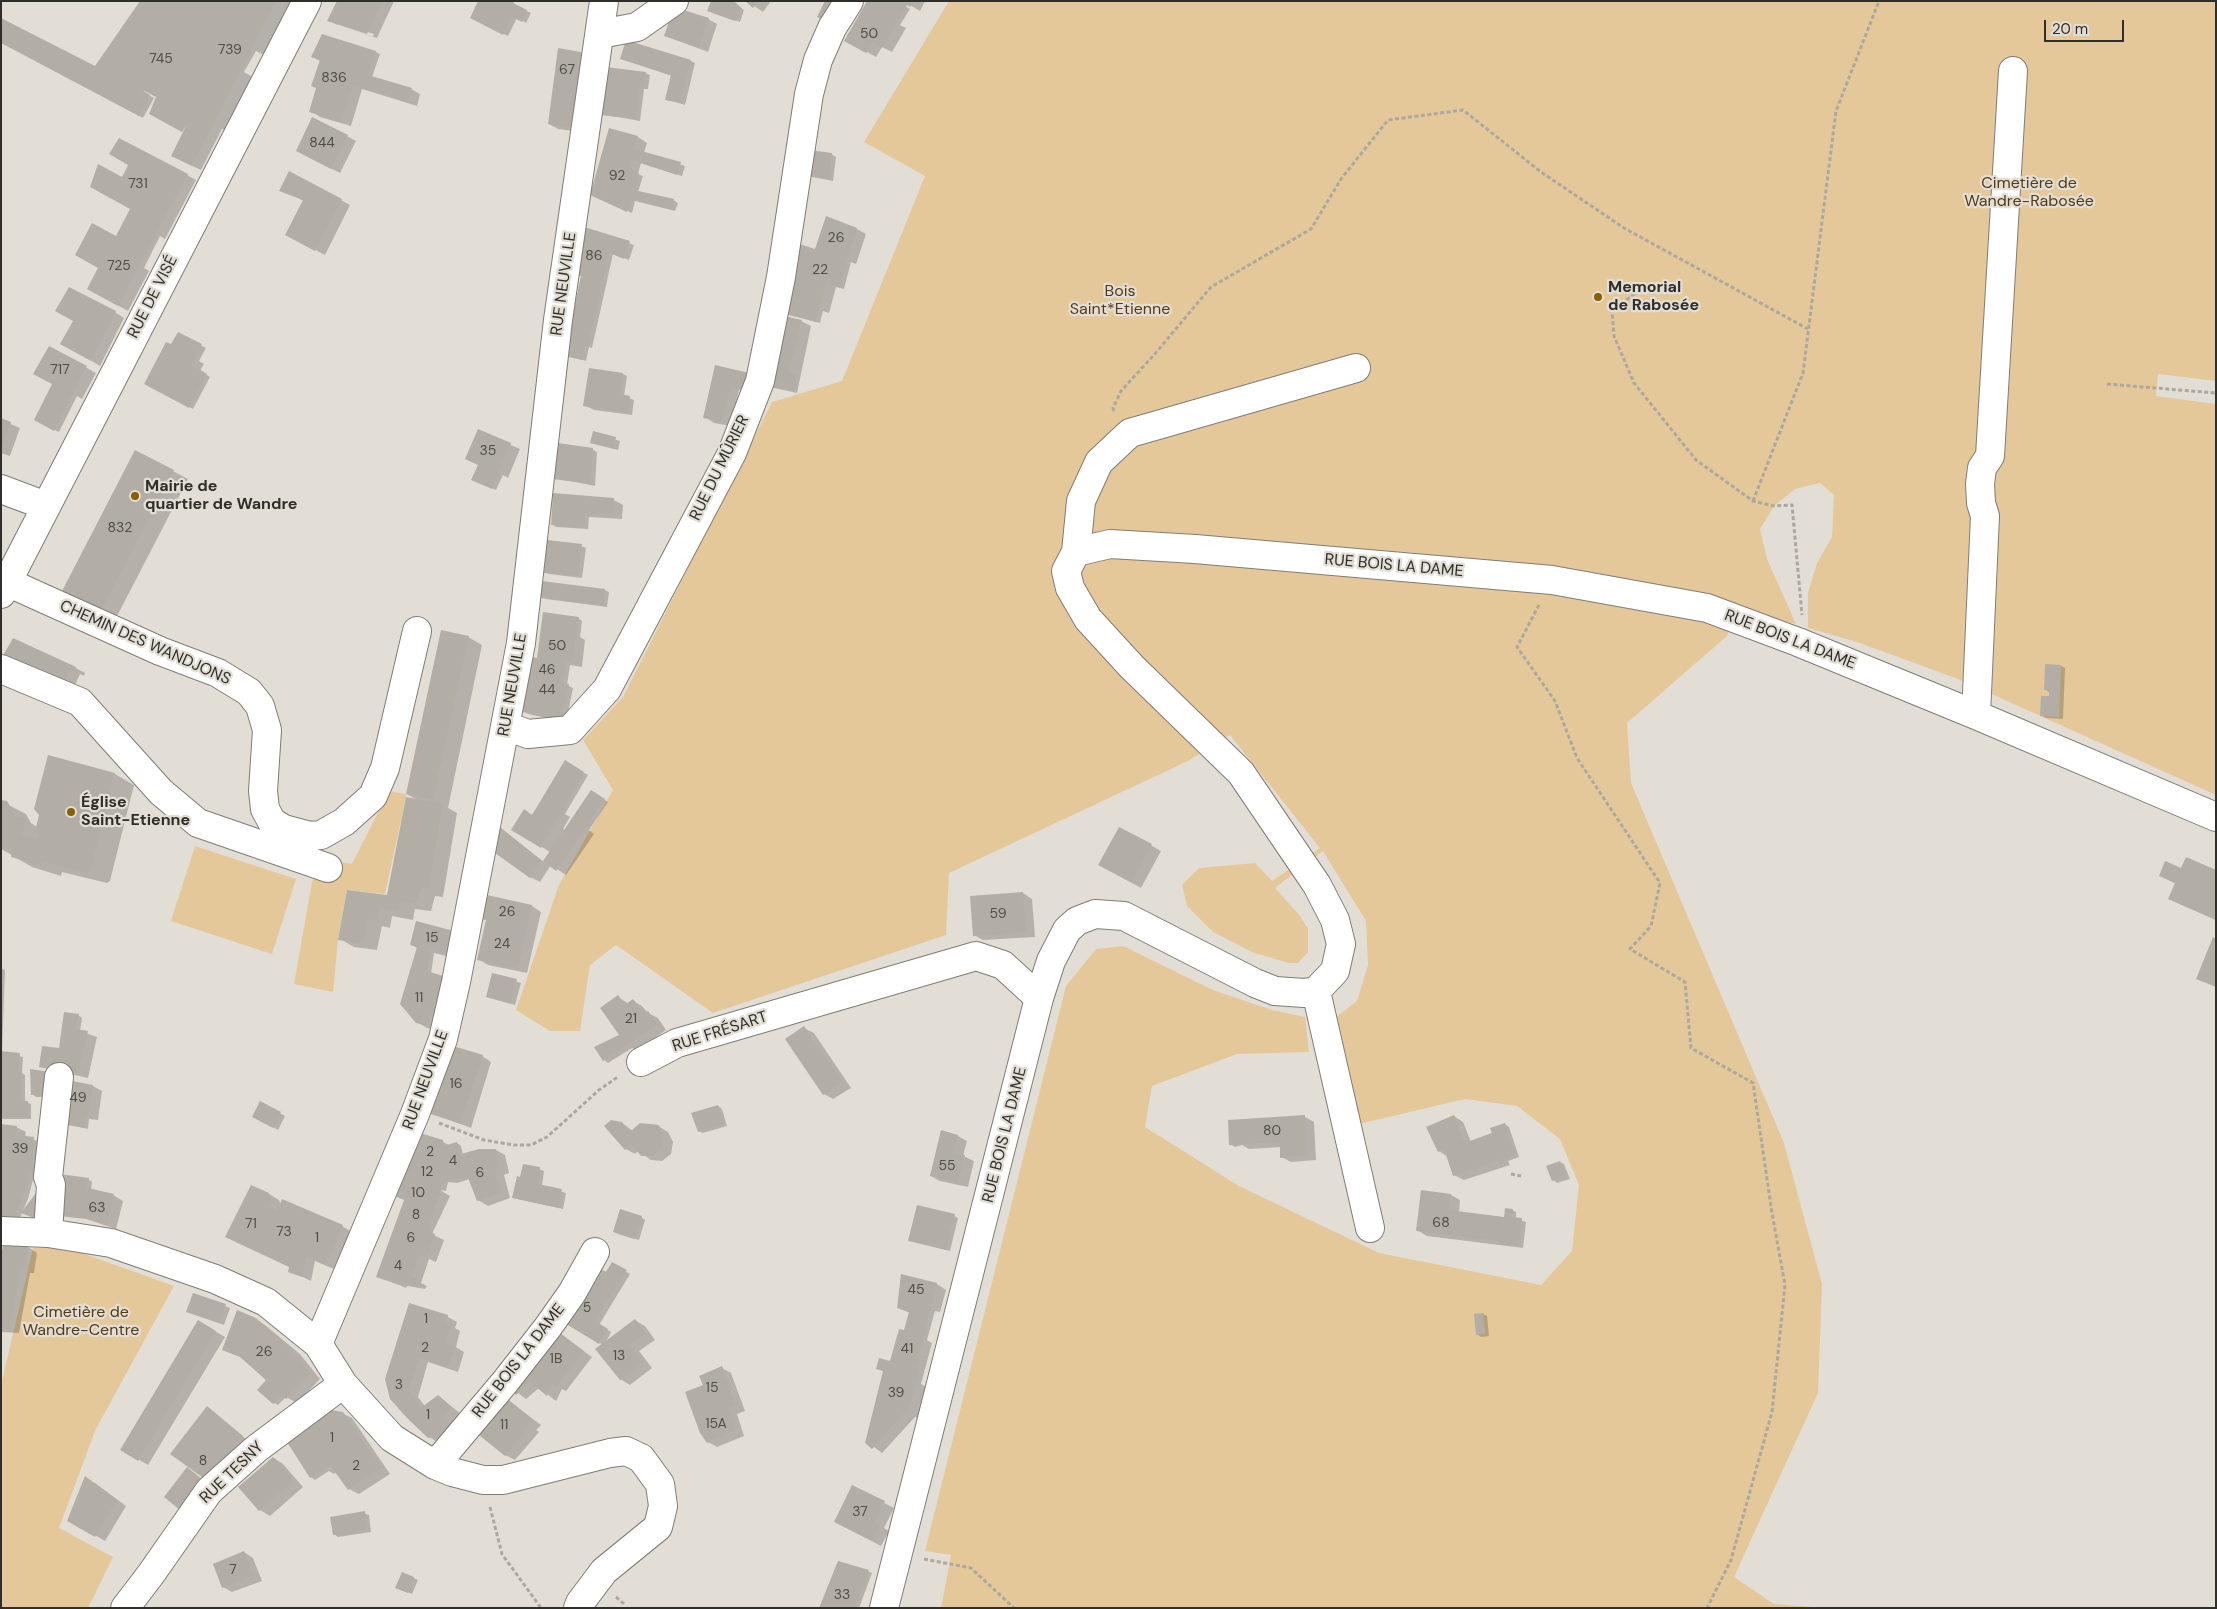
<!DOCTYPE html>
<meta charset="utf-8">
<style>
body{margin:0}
#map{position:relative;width:2217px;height:1609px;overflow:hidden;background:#e3ded5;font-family:"DM Sans",sans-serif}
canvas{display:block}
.frame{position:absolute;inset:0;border:2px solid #302e2a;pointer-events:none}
.scale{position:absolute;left:2044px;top:20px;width:80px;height:22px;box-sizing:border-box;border:2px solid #302e2a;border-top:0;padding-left:6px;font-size:15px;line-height:18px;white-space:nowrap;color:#302e2a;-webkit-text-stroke:4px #e3ded5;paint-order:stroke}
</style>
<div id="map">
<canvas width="2217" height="1609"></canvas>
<div class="frame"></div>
<div class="scale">20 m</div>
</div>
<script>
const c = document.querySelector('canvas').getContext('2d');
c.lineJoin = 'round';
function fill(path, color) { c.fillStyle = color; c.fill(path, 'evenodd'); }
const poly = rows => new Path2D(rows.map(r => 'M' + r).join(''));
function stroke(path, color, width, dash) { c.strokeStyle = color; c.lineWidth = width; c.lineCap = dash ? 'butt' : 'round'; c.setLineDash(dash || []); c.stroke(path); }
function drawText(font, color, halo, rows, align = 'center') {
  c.font = font + ' "DM Sans",sans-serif'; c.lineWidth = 4.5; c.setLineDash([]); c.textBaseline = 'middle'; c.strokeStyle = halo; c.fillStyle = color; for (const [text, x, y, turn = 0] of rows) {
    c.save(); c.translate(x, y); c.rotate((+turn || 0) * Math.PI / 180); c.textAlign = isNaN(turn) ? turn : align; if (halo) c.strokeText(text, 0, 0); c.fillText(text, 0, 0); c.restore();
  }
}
fill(poly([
 [949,1,2216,1,2216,381,2158,374,2156,396,2216,404,2216,795,1958,679,1857,642,1808,628,1808,593,1817,563,1832,537,1834,495,1820,483,1795,489,1774,506,1760,529,1767,559,1796,624,1736,610,1727,636,1627,723,1631,783,1784,1143,1822,1284,1818,1393,1734,1577,1774,1604,1825,1608,941,1608,951,1555,925,1551,1066,986,1096,949,1123,946,1213,990,1272,1010,1305,1017,1309,1052,1237,1054,1152,1086,1145,1127,1239,1186,1379,1253,1541,1285,1572,1251,1579,1185,1560,1139,1517,1106,1465,1099,1359,1124,1336,1017,1357,1001,1368,965,1366,921,1323,851,1275,888,1300,916,1308,929,1308,952,1298,963,1289,963,1254,953,1213,932,1187,906,1182,885,1199,868,1255,863,1272,881,1320,848,1230,735,1188,761,949,873,946,935,713,1013,616,945,590,965,580,1031,550,1031,516,1010,559,885,613,790,583,740,623,697,772,402,842,381,925,176,864,142],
 [389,791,406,794,406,797,385,894,347,890,338,940,333,992,294,984,312,882,326,859,352,864],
 [195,846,296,879,272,954,171,921],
 [65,1247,174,1286,95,1431,59,1528,113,1557,88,1608,1,1608,1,1385,33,1248]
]), '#e4c89a');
fill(poly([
 [142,1,301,1,271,59,256,51,244,72,259,81,232,134,222,129,201,170,182,161,193,115,144,90,143,92,154,98,143,118,1,42,106,73],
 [338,1,394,1,377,38,338,25,373,37,374,34,337,23,337,25,328,20],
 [479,1,515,1,513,4,531,13,526,23,517,18,508,36,475,20],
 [733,1,744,10,740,22,713,13],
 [747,1,771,1,763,12],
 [897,1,910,9,900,25,906,28,892,52,882,47,876,57,846,40],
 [903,1,925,1,920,11],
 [708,19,717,24,708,52,666,36],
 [559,50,581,53,590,58,580,132,558,129,549,124],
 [376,52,380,54,372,77,411,89,420,94,417,106,362,89,351,126,320,117,311,111,317,88,320,61,313,57],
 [622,59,691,61,695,63,685,105,666,99,672,76],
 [645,73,650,75,648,89,644,89,640,121,601,114],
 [610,129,638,137,647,143,644,153,685,166,682,176,641,163,638,174,643,176,638,192,673,200,678,203,675,211,635,201,632,213,596,196],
 [347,136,356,141,340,173,306,156],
 [831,154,836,157,833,181,808,176],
 [187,175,196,180,165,239,160,236,144,268,149,271,128,311,88,289,132,209,122,179],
 [281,190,341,200,350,205,325,255,296,240,304,201],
 [585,228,634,245,629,260,613,254,592,348,589,347,586,361,566,355,582,277,578,274],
 [857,229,866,234,856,264,851,262,844,289,836,287,829,313,823,311,820,323,786,313,816,251],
 [115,312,124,318,100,366,62,343,75,321],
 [801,321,811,326,797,393,774,388,769,386],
 [178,334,206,348,199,361,204,364,200,371,210,377,193,409,155,389,177,349],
 [49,347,96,373,82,399,77,396,59,432,35,420,54,384],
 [716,367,749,392,739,390,731,426,714,423,705,417],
 [623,374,627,376,624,396,634,400,632,415,594,410,584,405],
 [1,420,20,428,10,456,1,453],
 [479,431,520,449,508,478,503,475,496,490,477,482,479,465,467,459],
 [594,433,620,441,618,450,591,442],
 [592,449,597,452,595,486,555,478],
 [135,451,188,479,114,622,61,594],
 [614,500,623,505,622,519,589,517,588,529,556,527,552,524],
 [581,546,586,548,582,578,549,574,545,572],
 [605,590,609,592,607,607,546,599,542,597],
 [578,618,582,621,580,637,585,640,582,667,570,665,567,685,573,688,566,722,528,714,524,711,544,660],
 [468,637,482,645,448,808,457,813,443,897,435,896,431,911,415,909,413,920,392,916,390,928,382,926,377,950,354,947,340,939,388,897,417,800,407,794],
 [14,661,76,668,85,673,84,676,80,674,75,685,48,672,46,675],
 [2061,666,2065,668,2063,719,2046,718,2041,715,2050,697,2049,692,2045,689],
 [49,757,115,774,134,785,110,881,107,883,62,872,61,876,32,867,1,849,1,801,26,814,31,823,37,827],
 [565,762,588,775,565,814,570,817,563,829,565,830,592,792,608,802,589,830,594,834,566,875,551,865,540,882,530,877,501,829,544,862,550,852,512,829,533,816],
 [1120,828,1161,851,1141,888,1100,865],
 [2182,870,2216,872,2216,920,2169,899,2176,884,2161,876],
 [1023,893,1032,899,1035,937,983,940,974,935],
 [488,897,532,906,541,912,527,973,488,965,478,959,487,920],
 [417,922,457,959,434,953,431,974,447,980,437,1030,427,1028,417,1022,418,949,411,944],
 [1,968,5,970,2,1053,23,1057,22,1073,25,1075,25,1102,31,1104,31,1119,1,1119],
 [493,974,521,983,515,1005,488,997],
 [618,997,629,1004,633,1001,642,1006,648,1013,658,1018,666,1030,637,1051,632,1048,608,1063,604,1060,619,1037],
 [78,1015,82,1018,80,1031,97,1037,88,1078,40,1067,60,1049],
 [804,1028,814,1033,851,1088,833,1099,824,1094],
 [482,1056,491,1062,471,1128,429,1112],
 [50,1073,50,1097,36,1097,32,1094],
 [68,1082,93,1086,102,1091,98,1120,89,1119,88,1129,64,1123],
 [261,1103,285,1116,278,1130,253,1116],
 [718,1106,722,1109,727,1126,703,1133,699,1131],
 [1454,1116,1463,1122,1471,1142,1492,1135,1505,1124,1509,1127,1519,1157,1508,1161,1510,1165,1464,1180,1454,1175,1448,1157,1439,1151],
 [1305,1117,1314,1122,1316,1160,1291,1162,1281,1157,1282,1147,1249,1149,1242,1145,1235,1147,1230,1144],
 [622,1123,633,1131,658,1126,668,1132,673,1142,671,1154,662,1161,651,1160,638,1151,635,1154,626,1149],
 [1,1125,16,1127,26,1132,25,1137,38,1141,36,1168,40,1177,34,1176,28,1199,19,1220,1,1218],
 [958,1136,967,1141,963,1156,974,1161,968,1187,940,1181,931,1176],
 [442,1141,450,1146,457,1143,461,1146,463,1155,496,1150,505,1155,509,1173,504,1175,510,1198,488,1206,478,1200,470,1179,457,1183,448,1182,446,1191,440,1190,450,1196,432,1234,444,1240,436,1262,429,1259,421,1283,427,1286,425,1289,407,1286,406,1288,377,1276],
 [1560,1162,1564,1164,1570,1179,1557,1183,1553,1180],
 [539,1169,544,1171,542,1186,566,1193,563,1209,514,1198,521,1178],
 [88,1179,92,1182,91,1190,113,1195,123,1201,116,1229,86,1219,58,1216],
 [1422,1192,1451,1195,1460,1200,1459,1213,1505,1218,1512,1210,1516,1212,1516,1219,1526,1222,1523,1248,1427,1236,1417,1230],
 [269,1194,279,1200,281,1206,342,1226,352,1232,336,1270,315,1261,311,1281,290,1271,291,1267,236,1242],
 [954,1216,958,1218,950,1251,910,1240],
 [641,1217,645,1220,639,1240,618,1234],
 [28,1247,37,1253,34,1273,30,1273,19,1333,1,1332,1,1262],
 [612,1264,630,1274,599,1325,611,1332,606,1342,636,1321,645,1326,655,1340,639,1351,652,1368,630,1385,620,1379,603,1345,565,1322],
 [902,1276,937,1284,946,1290,940,1312,935,1311,927,1340,932,1343,921,1384,926,1387,918,1418,915,1417,882,1453,867,1442,884,1372,878,1368,897,1364,911,1334,910,1313,898,1308],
 [193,1294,230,1308,224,1325,192,1314],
 [410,1305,448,1317,457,1322,455,1328,460,1331,456,1347,464,1352,458,1372,428,1362,418,1397,425,1406,438,1396,460,1413,439,1443,429,1437,408,1417],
 [1483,1314,1487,1316,1489,1336,1481,1337,1477,1334],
 [255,1319,265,1325,300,1354,320,1379,297,1403,286,1397,278,1405,274,1403,259,1390,271,1385,244,1359,223,1349],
 [199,1322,225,1337,148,1465,122,1450],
 [556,1331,592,1357,566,1391,562,1389,556,1401,539,1388,526,1399,513,1389],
 [722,1368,731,1373,745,1411,737,1414,744,1436,717,1447,708,1442,704,1385],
 [505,1398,541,1425,536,1430,539,1432,515,1460,505,1455],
 [208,1408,246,1439,211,1481,172,1454],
 [342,1413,352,1418,390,1474,359,1494,349,1489,337,1472,334,1474,329,1471,315,1480,311,1477,289,1443],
 [274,1458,283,1464,303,1487,270,1516,260,1510,240,1487],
 [95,1483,126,1506,105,1541,69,1520],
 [853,1487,894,1508,884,1528,889,1531,881,1546,835,1522],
 [364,1513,369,1515,371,1532,338,1537,334,1534],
 [244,1552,253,1558,262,1581,232,1592,223,1587],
 [868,1571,872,1573,859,1608,820,1608],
 [403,1573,418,1580,412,1594,401,1590]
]), '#0003');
fill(poly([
 [140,1,276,1,192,166,171,156,186,126,182,132,149,114,156,97,137,87,150,95,139,116,1,43,1,18,95,66],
 [337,1,383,1,367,34,327,21],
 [478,1,509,1,527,10,522,22,512,17,503,35,470,18],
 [711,1,734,1,740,7,735,21,707,11],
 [745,1,758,1,753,8],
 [825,1,835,1,824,21,817,17],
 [867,1,913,1,910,7,907,5,882,48,872,43,866,53,844,41],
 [674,7,709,18,699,48,664,36],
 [322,34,376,51,368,75,412,88,407,102,353,85,342,122,309,112,316,88,311,86,320,60,311,57],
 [626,40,691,60,680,103,665,100,674,62,670,75,620,59],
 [558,48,581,52,571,128,548,124],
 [606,67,646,72,644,88,640,87,636,119,600,115],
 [312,117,348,135,331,169,296,151],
 [609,128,638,136,634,149,681,162,677,175,631,160,629,168,639,173,634,190,674,199,671,209,631,199,627,212,590,195],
 [119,138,188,174,118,306,87,289,98,268,75,255,92,223,116,236,130,209,90,187,98,164,122,177,128,165,109,154],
 [809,150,832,153,829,179,806,176],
 [289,171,342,199,315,251,285,235,303,200,279,191],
 [826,216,857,228,840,287,826,284,816,322,785,314,796,243,815,249],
 [584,227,630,241,624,259,609,253,588,347,585,346,582,360,564,356,581,276,577,275],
 [69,287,116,311,91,361,60,344,73,321,55,311],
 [784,316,802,320,789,373,797,374,793,391,768,386],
 [178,332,202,344,192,365,207,374,189,408,144,384,166,342,171,344],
 [49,346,87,366,54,431,34,420,52,384,33,374],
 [715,365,749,373,745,391,730,387,722,422,703,418],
 [589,368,623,373,620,394,630,396,628,413,583,406],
 [1,418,11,422,2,448,1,448],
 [478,429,511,443,492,489,471,480,478,465,465,459],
 [593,431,616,437,614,449,590,443],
 [558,443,593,448,591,484,553,479],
 [135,450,174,470,99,615,60,595],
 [553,493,614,498,613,515,585,513,584,528,551,525],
 [547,540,582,544,578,576,544,573],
 [542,581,605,589,603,605,540,598],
 [543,612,579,617,572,662,566,662,562,683,569,684,562,721,522,712,532,657,537,658],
 [441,630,469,636,433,800,406,794],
 [13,638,76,667,74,672,70,670,65,680,38,668,37,671,3,656],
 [2045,664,2061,665,2059,717,2040,716,2041,696,2049,696,2049,690,2044,690],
 [48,755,115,773,91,870,87,873,43,862,42,866,11,857,12,850,1,847,1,800,7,801,16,817,27,819,22,835,37,839,39,834,35,832,39,815,34,809],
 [565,760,584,772,541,848,511,830,524,809,532,815],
 [591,790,605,799,556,871,543,861],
 [406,797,443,804,429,889,421,888,416,904,401,901,399,912,378,908,376,921,368,919,363,943,338,940,347,890,387,895],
 [500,827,541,860,530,878,495,853],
 [1119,827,1152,844,1132,883,1098,865],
 [2186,857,2216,870,2216,920,2168,899,2175,883,2159,876,2165,861,2181,868],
 [1023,892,1026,932,973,936,970,896],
 [487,895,532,905,518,969,477,960,486,920,481,919],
 [416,921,454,931,448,955,430,950,427,971,443,976,428,1026,416,1023,400,1004,417,947,410,945],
 [2213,937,2216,939,2216,987,2196,979],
 [492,973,517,979,511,1004,486,997],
 [618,995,625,1005,633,999,645,1014,648,1011,658,1025,603,1061,594,1047,619,1035,600,1008],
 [64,1012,79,1014,76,1029,88,1031,78,1073,39,1067,42,1046,59,1048],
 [804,1026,843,1082,823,1095,785,1039],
 [450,1045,483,1055,461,1124,428,1113],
 [1,1051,20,1053,18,1072,21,1071,21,1101,28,1101,28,1117,1,1117],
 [30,1069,50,1072,46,1095,31,1095],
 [67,1080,93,1085,89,1115,86,1115,84,1128,62,1124],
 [260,1101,281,1112,273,1128,252,1117],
 [718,1105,724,1124,698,1132,691,1113],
 [1305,1115,1307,1155,1280,1158,1280,1142,1229,1145,1228,1120],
 [1454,1115,1464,1143,1492,1133,1490,1128,1505,1123,1515,1155,1453,1176,1444,1149,1438,1152,1426,1127],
 [611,1120,622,1122,630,1132,640,1123,659,1125,664,1136,662,1149,652,1156,641,1156,631,1144,625,1150,604,1126],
 [1,1124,17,1126,16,1135,34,1137,32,1166,38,1167,36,1175,30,1174,24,1196,14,1218,1,1217],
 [941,1130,958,1135,954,1152,965,1155,958,1183,930,1176],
 [420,1133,443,1140,443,1146,457,1142,461,1154,479,1149,496,1149,500,1168,495,1170,501,1193,477,1201,468,1178,444,1180,428,1231,435,1234,427,1257,419,1255,412,1277,418,1279,416,1285,398,1281,397,1284,376,1277,404,1200,395,1196],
 [1560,1161,1566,1176,1552,1181,1546,1166],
 [523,1164,540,1167,538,1184,562,1189,559,1208,512,1198,517,1176,520,1177],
 [59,1174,89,1178,85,1198,88,1188,114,1194,107,1224,80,1217,53,1214],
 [251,1185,269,1193,271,1199,268,1207,277,1212,282,1199,343,1225,326,1265,306,1257,302,1277,288,1272,289,1267,225,1237],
 [39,1189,36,1219,21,1213],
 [1421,1190,1451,1194,1449,1210,1504,1217,1505,1208,1513,1209,1512,1217,1522,1218,1519,1246,1498,1244,1498,1241,1416,1231],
 [917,1205,955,1214,946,1250,908,1241],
 [620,1209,642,1216,634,1239,613,1232],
 [3,1245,28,1246,25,1268,21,1268,10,1329,1,1328,1,1256],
 [612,1262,627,1270,595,1321,608,1329,599,1344,563,1322,597,1267,606,1272],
 [901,1274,937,1283,916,1368,920,1370,908,1413,905,1412,872,1449,865,1443,883,1371,876,1369,879,1358,890,1361,899,1329,904,1330,909,1312,897,1308],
 [193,1293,226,1304,220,1323,186,1312],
 [409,1303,448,1315,446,1323,452,1324,446,1343,455,1346,449,1367,419,1358,409,1391,422,1407,438,1395,452,1407,444,1417,453,1426,443,1437,428,1438,407,1418,390,1399,385,1379],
 [237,1310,256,1318,290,1348,311,1374,286,1399,282,1395,273,1404,257,1390,266,1380,240,1357,222,1350],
 [1483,1313,1485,1334,1476,1335,1474,1314],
 [635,1319,646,1334,630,1345,643,1363,620,1380,595,1349],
 [198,1320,216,1331,138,1461,120,1450],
 [556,1330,584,1351,556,1387,552,1384,547,1396,530,1382,516,1395,511,1389],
 [722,1366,736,1406,729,1408,736,1430,707,1443,700,1433,685,1392,703,1385,699,1376],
 [504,1396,532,1419,528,1424,530,1426,505,1456,474,1431],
 [207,1406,243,1436,229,1455,206,1480,170,1454],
 [331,1410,343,1412,382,1468,348,1490,330,1465,310,1478,287,1442],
 [273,1457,294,1481,259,1511,238,1487],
 [187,1467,203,1480,180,1510,164,1497],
 [85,1476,117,1500,95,1537,67,1521],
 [852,1485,885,1501,875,1522,880,1525,872,1541,834,1522],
 [365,1511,367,1530,333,1535,330,1517],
 [244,1551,253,1576,222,1588,213,1564],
 [838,1561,869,1570,855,1608,819,1608],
 [402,1572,414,1577,408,1593,395,1588]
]), '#b2ada5');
const minor = poly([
 [600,34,637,27,674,1],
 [1,489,46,506],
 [1076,552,1081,501,1099,462,1130,433,1356,368],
 [7,582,160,651,218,673,249,692,260,706,267,730,263,791,265,809,272,822,284,829,310,836,321,835,344,822,373,796,385,768,417,631],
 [1,594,307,1],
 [1,669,80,702,161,792,198,823,328,868],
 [1976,715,1985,516,1981,503,1980,484,1982,468,1990,456,2013,71],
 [506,726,528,734,570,730,607,689,732,453,760,381,781,277,809,94,818,60,832,28,849,1],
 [1316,991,1370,1228],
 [641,1062,677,1043,976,956,1003,965,1039,998],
 [1,1231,48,1233,111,1243,215,1279,266,1302,318,1344,343,1384,392,1438,435,1465,452,1472,483,1480,503,1480,610,1453,626,1451,641,1458,660,1484,663,1506,658,1527,604,1571,580,1603,578,1608],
 [48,1233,51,1185,48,1177,59,1077],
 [318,1344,415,1114,443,1039,456,982,521,643,558,320,604,1],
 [435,1465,505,1382,548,1327,572,1293,595,1252],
 [125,1608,151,1574,209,1491,256,1449,343,1384],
 [884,1608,1039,998,1051,961,1067,930,1077,921,1095,914,1124,916,1255,983,1275,991,1304,993,1316,991,1335,971,1341,944,1335,920,1317,885,1241,773,1132,667,1088,619,1070,588,1066,571,1076,552,1110,544,1195,549,1552,580,1707,608,1798,642,1976,715,2216,817]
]);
stroke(minor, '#817c75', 30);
stroke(poly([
 [1640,290,1612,310,1614,336,1634,383,1696,460,1753,501,1774,506,1792,505,1802,615],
 [2107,384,2216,393],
 [1114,411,1113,408,1121,391,1154,355,1211,287,1311,229,1341,179,1388,120,1463,110,1541,172,1624,228,1808,329],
 [1753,501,1803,373,1836,111,1879,1],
 [1539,605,1517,647,1555,701,1577,758,1660,883,1651,926,1630,949,1685,982,1691,1048,1753,1083,1772,1213,1785,1285,1772,1412,1731,1560,1707,1608],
 [439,1123,484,1140,514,1145,531,1145,547,1137,599,1090,619,1076],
 [1511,1174,1521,1176],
 [490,1507,502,1554,541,1608],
 [924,1559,971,1568,1014,1608],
 [616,1597,624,1604]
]), '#aca8a0', 3, [4, 2.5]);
stroke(minor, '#fff', 28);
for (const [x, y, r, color] of [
 [1598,297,5,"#896000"],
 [135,496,5,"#896000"],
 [71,812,5,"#896000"]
]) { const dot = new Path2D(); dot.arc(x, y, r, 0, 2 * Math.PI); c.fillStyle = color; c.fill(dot); stroke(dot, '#e3ded5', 2); }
drawText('14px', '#504e49', null, [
 ["50",869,34],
 ["739",230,50],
 ["745",161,59],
 ["67",567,70],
 ["836",334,78],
 ["844",322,143],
 ["92",617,176],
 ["731",138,184],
 ["26",836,238],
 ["86",594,256],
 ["725",119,266],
 ["22",820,270],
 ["717",60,370],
 ["35",488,451],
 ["832",120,528],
 ["50",557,646],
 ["46",547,670],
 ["44",547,690],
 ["26",507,912],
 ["59",998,914],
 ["15",432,938],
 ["24",502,944],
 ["11",419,998],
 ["21",631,1019],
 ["16",456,1084],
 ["49",78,1098],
 ["80",1272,1131],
 ["39",20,1149],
 ["2",430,1152],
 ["4",453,1161],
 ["55",947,1166],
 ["12",427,1172],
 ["6",480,1173],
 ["10",418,1193],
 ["63",97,1208],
 ["8",416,1215],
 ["68",1441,1223],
 ["71",251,1224],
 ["73",284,1232],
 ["1",317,1238],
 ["6",411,1238],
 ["4",398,1266],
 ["45",916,1290],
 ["5",587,1308],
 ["1",426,1319],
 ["2",425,1348],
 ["41",907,1349],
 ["26",264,1352],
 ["13",619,1356],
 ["1B",556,1359],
 ["3",399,1385],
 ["15",712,1388],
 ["39",896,1393],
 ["1",428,1415],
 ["15A",716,1424],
 ["11",504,1425],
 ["1",332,1438],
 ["8",203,1461],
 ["2",356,1466],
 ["37",860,1512],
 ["7",233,1570],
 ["33",842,1595]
]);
drawText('16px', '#523c13', '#e3ded5', [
 ["Cimetière de",2029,184],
 ["Wandre-Rabosée",2029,202],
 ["Bois",1120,292],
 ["Saint*Etienne",1120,310],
 ["Cimetière de",81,1313],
 ["Wandre-Centre",81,1331]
]);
drawText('16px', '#302e2a', '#e3ded5', [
 ["RUE NEUVILLE",564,284,-82],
 ["RUE DE VISÉ",153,297,-63],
 ["RUE DU MÛRIER",720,468,-64],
 ["RUE BOIS LA DAME",1394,566,5],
 ["RUE BOIS LA DAME",1790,640,21],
 ["CHEMIN DES WANDJONS",145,643,24],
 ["RUE NEUVILLE",513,685,-80],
 ["RUE FRÉSART",720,1032,-18],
 ["RUE NEUVILLE",426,1080,-70],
 ["RUE BOIS LA DAME",1005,1135,-76],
 ["RUE BOIS LA DAME",519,1361,-52],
 ["RUE TESNY",232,1473,-44]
]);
drawText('bold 16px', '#302e2a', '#e3ded5', [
 ["Memorial",1608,288],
 ["de Rabosée",1608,306],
 ["Mairie de",145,487],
 ["quartier de Wandre",145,505],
 ["Église",81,803],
 ["Saint-Etienne",81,821]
], 'left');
</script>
